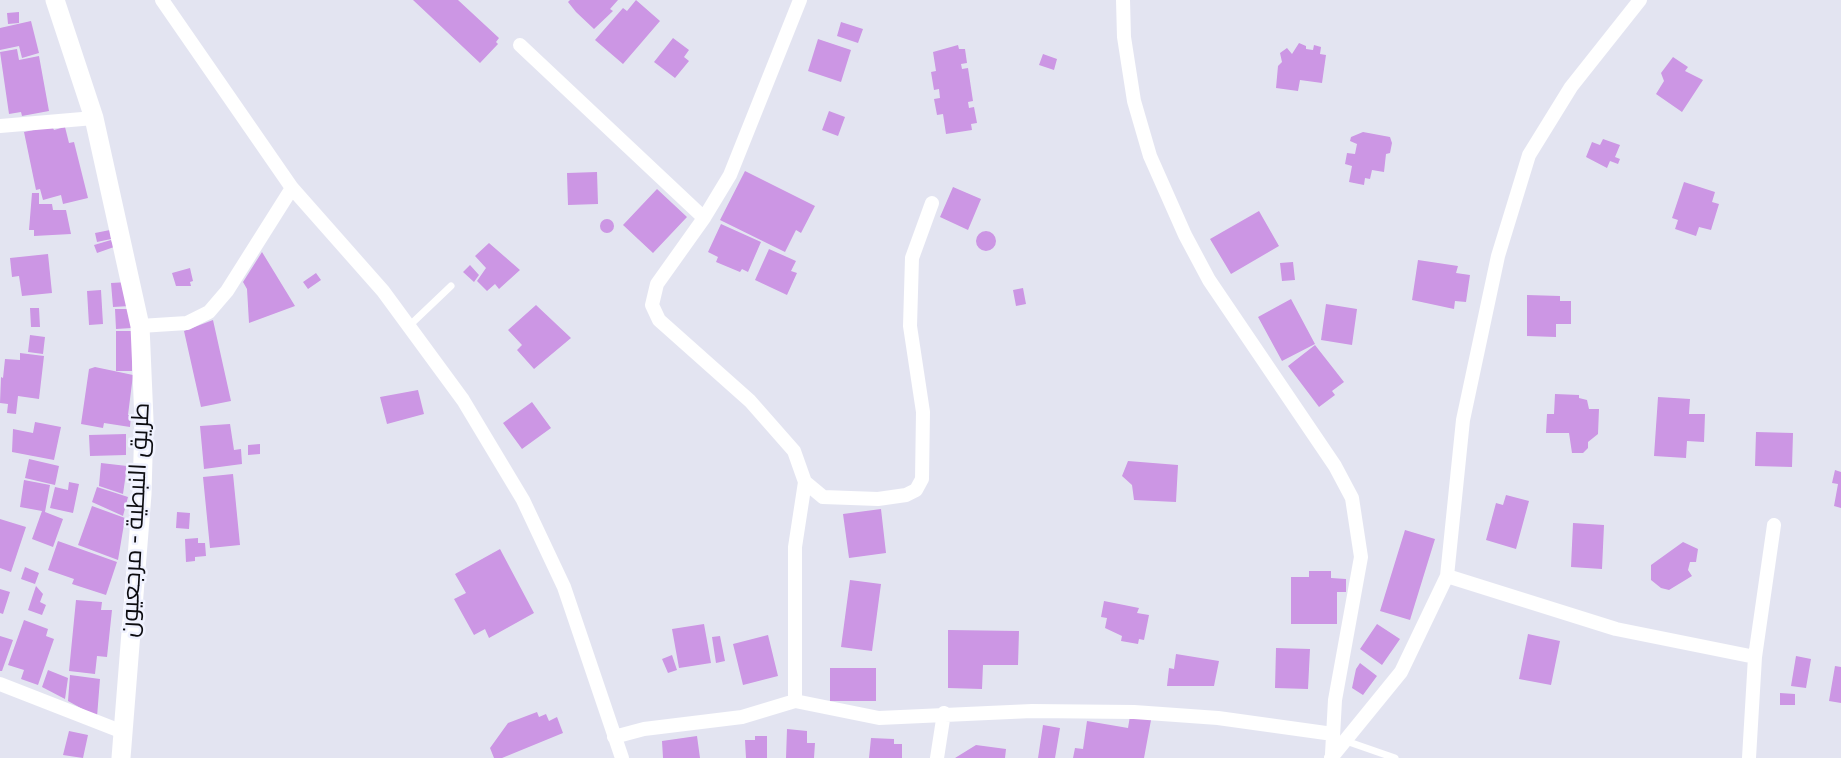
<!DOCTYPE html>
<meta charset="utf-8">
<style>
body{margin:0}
canvas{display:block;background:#e3e4f1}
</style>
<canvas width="1841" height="758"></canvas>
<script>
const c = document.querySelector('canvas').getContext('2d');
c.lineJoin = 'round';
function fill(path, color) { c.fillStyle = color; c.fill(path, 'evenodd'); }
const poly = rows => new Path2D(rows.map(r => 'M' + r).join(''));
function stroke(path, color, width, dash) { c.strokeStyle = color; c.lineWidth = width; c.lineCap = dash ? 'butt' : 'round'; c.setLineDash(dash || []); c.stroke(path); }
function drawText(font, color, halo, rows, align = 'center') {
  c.font = font + ' "Noto Serif",Cairo,serif'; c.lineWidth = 5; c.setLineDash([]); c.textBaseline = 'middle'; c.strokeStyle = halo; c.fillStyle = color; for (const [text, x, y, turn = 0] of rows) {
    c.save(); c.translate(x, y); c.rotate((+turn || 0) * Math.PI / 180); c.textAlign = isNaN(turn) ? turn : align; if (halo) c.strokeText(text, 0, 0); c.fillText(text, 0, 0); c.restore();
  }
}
fill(poly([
 [413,0,458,0,499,38,496,42,498,44,480,63],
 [570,0,618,0,610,9,613,11,594,29,576,12,568,2],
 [636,0,660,21,623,64,595,40,623,8,627,11],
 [19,12,19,23,8,24,7,13],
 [31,21,39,53,22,58,19,46,0,50,0,28],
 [841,22,863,29,858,43,837,36],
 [673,38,689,50,684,57,689,61,675,78,654,62],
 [818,39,851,50,841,82,808,71],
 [1299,43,1306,46,1306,49,1313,50,1314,45,1321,47,1320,54,1326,55,1322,83,1300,80,1298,91,1276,88,1278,66,1282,62,1280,53,1287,48,1292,54],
 [958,45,959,49,965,49,967,63,961,64,962,69,968,68,973,101,968,102,969,108,974,107,977,123,971,124,972,130,946,134,943,114,937,115,934,99,940,98,939,89,934,90,931,72,936,71,933,52],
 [17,49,19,60,39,56,49,111,22,116,21,112,9,114,0,52],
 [1043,54,1057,59,1054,70,1039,65],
 [1673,57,1688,67,1685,71,1703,80,1682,112,1656,94,1664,81,1661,73],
 [829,111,845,117,838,136,822,130],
 [52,126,54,130,65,127,69,143,74,142,88,198,63,204,61,195,43,200,40,189,36,190,24,132],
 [1363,132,1390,137,1392,143,1390,153,1386,154,1384,172,1372,170,1370,179,1365,178,1364,185,1349,182,1352,166,1345,164,1347,153,1355,154,1357,144,1350,141,1351,137],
 [1603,139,1620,145,1615,157,1620,159,1618,164,1610,161,1607,168,1586,157,1592,142,1600,145],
 [745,171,815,206,801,233,796,230,785,252,720,220],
 [597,172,598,204,568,205,567,173],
 [1684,182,1715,192,1712,202,1719,204,1711,230,1699,227,1696,236,1675,229,1678,220,1672,218],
 [953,187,981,199,968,230,940,217],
 [657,189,687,217,653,253,623,225],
 [32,193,39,193,39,204,52,204,53,210,66,210,71,234,34,236,34,230,29,230],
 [1259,211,1279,246,1231,274,1210,239],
 '600 226a7 7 0 1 1 14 0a7 7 0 1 1-14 0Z',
 [721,224,761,242,748,272,742,269,740,272,716,262,718,257,708,252],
 [110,230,111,239,97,242,95,233],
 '976 241a10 10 0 1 1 20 0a10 10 0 1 1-20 0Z',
 [111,240,114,247,97,253,94,245],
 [489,243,520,270,499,289,495,284,487,291,477,281,486,268,475,256],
 [769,249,796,261,791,271,797,273,787,295,755,280],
 [262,252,295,306,249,323,247,289,243,282],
 [48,254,52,293,22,296,19,276,12,277,10,258],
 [1418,260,1458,266,1456,273,1470,275,1466,302,1455,301,1454,309,1412,300],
 [1293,262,1295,280,1282,281,1280,263],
 [470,265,479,275,474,282,463,272],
 [190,268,193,281,190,282,191,286,176,286,172,273],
 [316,273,321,280,308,289,303,282],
 [128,282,130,306,113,307,111,283],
 [1023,288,1026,304,1016,306,1013,290],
 [101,290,103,324,89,325,87,291],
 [1527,295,1560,296,1560,301,1571,301,1571,324,1556,324,1556,337,1527,336],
 [1291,299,1315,344,1282,361,1258,317],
 [1326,304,1357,309,1352,345,1321,340],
 [536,305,571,338,534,369,517,350,522,345,508,330],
 [30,308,39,308,40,327,31,327],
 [115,309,131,309,132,328,116,329],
 [213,320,231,401,201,407,184,331],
 [116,331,132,331,132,371,116,371],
 [30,335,45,337,43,354,28,352],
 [1315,345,1344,382,1332,391,1335,395,1319,407,1288,366],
 [20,353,44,356,39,399,18,396,16,414,7,413,8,404,0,403,1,377,3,378,5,359,20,360],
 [95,367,133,375,128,415,131,415,130,427,104,423,103,428,81,424,89,369],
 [418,390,424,414,387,424,380,397],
 [1555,394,1579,395,1579,398,1587,400,1589,409,1599,409,1598,434,1588,442,1588,448,1583,453,1572,453,1569,433,1546,433,1547,414,1554,414],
 [1658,397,1690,399,1689,414,1705,414,1704,442,1687,441,1686,458,1654,456],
 [532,402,551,428,522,449,503,423],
 [35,422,61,427,54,460,12,452,13,429,33,433],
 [230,424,234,450,241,449,242,464,204,469,200,426],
 [1756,432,1793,433,1792,467,1755,466],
 [126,434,126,455,90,456,89,435],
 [260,444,260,454,248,455,248,445],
 [29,459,59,466,55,485,25,478],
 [1128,461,1178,465,1176,502,1134,500,1132,485,1122,476],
 [101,463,127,466,123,494,99,486],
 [1835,470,1841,472,1841,508,1834,506,1838,484,1832,483],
 [233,474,240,545,210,548,203,477],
 [24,480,50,485,45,512,63,519,53,547,32,539,42,511,20,507],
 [69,482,79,484,73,513,50,508,55,487,68,490],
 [97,487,128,497,123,516,92,502],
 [1506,495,1529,501,1516,549,1486,540,1496,503,1503,505],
 [92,506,125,518,118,560,78,545],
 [881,509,886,553,849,558,843,514],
 [177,512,190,513,189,529,176,528],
 [0,519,26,527,11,572,0,568],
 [1573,523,1604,525,1602,569,1571,567],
 [1405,530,1435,539,1410,620,1380,611],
 [198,538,198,543,205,543,206,556,195,557,195,561,186,562,185,539],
 [58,541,117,562,106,595,72,584,74,579,48,570],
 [1683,542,1698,549,1696,562,1690,562,1688,570,1692,576,1669,590,1661,588,1651,580,1651,565],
 [500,549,534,613,489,638,485,629,474,635,454,599,466,593,455,574],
 [25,567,39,573,35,584,21,579],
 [1309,571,1331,571,1331,578,1346,579,1346,592,1337,592,1337,624,1291,624,1291,577,1309,577],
 [850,580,881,584,872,651,841,647],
 [36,586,43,594,40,602,46,605,42,615,28,610],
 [0,589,10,592,3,614,0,613],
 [76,600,102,602,101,610,112,610,107,657,97,656,95,674,69,671],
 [1104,601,1139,608,1137,613,1149,615,1144,640,1139,639,1138,644,1121,641,1122,636,1105,628,1107,618,1101,617],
 [24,620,48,629,46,636,54,639,38,685,21,679,24,670,8,665],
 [704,624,711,663,679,668,672,629],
 [1377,624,1400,639,1382,665,1360,649],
 [948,630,1019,631,1018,665,983,665,982,689,948,688],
 [1528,634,1560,641,1551,685,1519,679],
 [768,635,778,676,743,685,733,644],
 [0,636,13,640,2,671,0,671],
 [720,636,725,661,716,663,712,637],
 [1276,648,1310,649,1308,689,1275,688],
 [1176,654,1219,661,1214,686,1167,686,1169,668,1174,669],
 [672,655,677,670,668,673,662,659],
 [1796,656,1811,659,1806,688,1791,686],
 [1360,663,1377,676,1363,695,1352,688,1356,669],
 [1835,666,1841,667,1841,703,1829,701],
 [830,668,876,668,876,701,830,701],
 [48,670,68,678,65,699,42,687],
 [70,675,100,679,97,717,68,701],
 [1780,693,1795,694,1795,705,1780,705],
 [537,712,539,717,546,714,549,721,557,717,563,733,502,758,494,758,490,748,508,723],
 [1130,716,1151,720,1144,758,1073,758,1075,748,1083,749,1087,721,1128,728],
 [1043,725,1060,728,1055,758,1038,758],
 [787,729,807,731,807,743,815,743,814,758,786,758],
 [69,731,88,735,83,758,63,755],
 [697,736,700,758,663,758,662,741],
 [755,736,767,736,767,758,746,758,745,740,755,740],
 [871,738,894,739,894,744,902,744,902,758,869,758],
 [976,745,1006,749,1005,758,955,758]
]), '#cc96e4');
stroke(poly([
 [409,326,451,286],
 [1346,741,1395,758]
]), '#fff', 7);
stroke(poly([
 [162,0,292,188,383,291,463,400,523,500,564,587,622,758],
 [1123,0,1124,37,1134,101,1150,156,1185,235,1209,280,1335,466,1352,498,1361,557,1335,700,1332,754],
 [520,45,704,218],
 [0,126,94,118],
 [140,326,187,323,209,312,227,291,292,188],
 [805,482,823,497,878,499,906,495,916,490,922,479,923,412,910,326,912,258,932,203],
 [1447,576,1616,629,1755,657],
 [0,684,123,732],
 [795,701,795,547,805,482,794,451,750,401,659,320,652,305,657,284,704,218,730,175,800,0],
 [614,737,644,729,742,717,795,701,879,718,1032,711,1134,712,1218,718,1333,734],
 [937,758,944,713],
 [1331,758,1401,672,1447,576,1463,420,1498,256,1529,155,1571,87,1640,0],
 [1749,758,1755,657,1774,525]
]), '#fff', 14);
stroke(poly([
 [55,0,94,118,140,326,144,420,142,494,121,758]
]), '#fff', 19);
drawText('24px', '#0c0c10', '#f0f2ff', [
 ["طريق النبطية - مرجعيون",136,520,-87]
]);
</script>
